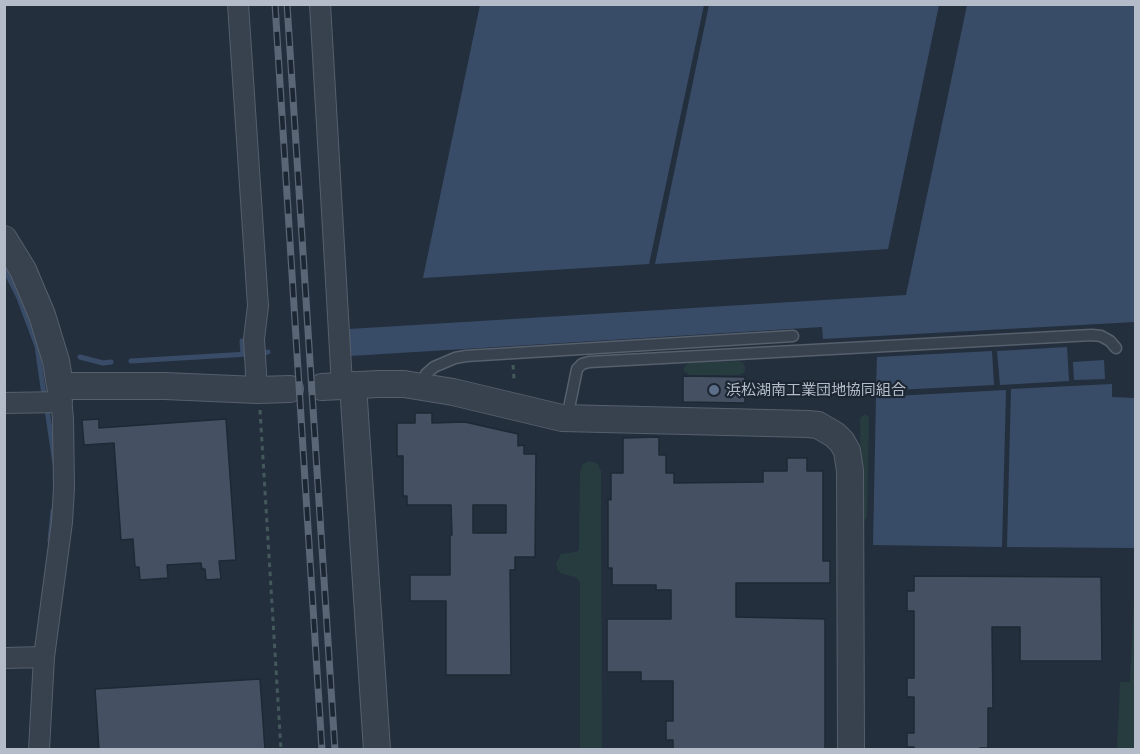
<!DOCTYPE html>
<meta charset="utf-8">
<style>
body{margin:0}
#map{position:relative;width:1140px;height:754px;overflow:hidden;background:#242f3e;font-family:Ubuntu,sans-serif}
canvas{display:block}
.frame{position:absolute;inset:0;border:6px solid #b4bcc9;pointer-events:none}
</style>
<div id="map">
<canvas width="1140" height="754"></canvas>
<div class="frame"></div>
</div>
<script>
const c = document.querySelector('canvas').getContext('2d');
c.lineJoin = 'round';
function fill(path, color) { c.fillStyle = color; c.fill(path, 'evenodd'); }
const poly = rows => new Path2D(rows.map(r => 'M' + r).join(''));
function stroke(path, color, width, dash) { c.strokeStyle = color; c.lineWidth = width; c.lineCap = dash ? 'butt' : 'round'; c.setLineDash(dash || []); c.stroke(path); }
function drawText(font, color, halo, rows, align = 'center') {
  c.font = font + ' Ubuntu,"Noto Sans JP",sans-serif'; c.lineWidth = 4.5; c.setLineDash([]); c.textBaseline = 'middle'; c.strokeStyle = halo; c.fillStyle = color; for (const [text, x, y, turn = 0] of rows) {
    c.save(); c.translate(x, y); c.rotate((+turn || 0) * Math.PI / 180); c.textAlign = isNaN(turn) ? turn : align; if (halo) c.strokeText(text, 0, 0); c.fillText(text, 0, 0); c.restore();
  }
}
fill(poly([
 [738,361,742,362,745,366,745,371,742,374,738,375,689,375,684,371,684,367,689,363],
 [865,414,868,416,869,419,867,516,866,519,864,520,861,515,860,419,862,416],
 [590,461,598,464,601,471,602,750,580,749,580,583,576,577,562,574,558,570,556,564,561,554,576,552,579,550,580,472,583,464],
 [1135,573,1135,749,1117,749,1120,682,1130,682]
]), '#263c3f');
fill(poly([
 [480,5,704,5,649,264,423,278],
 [709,5,939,5,888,249,655,264],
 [967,5,1135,5,1135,322,823,339,822,327,350,356,349,329,906,295],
 [1067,347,1069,381,1000,385,997,351],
 [992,351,994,385,876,391,877,357],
 [1104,360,1105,379,1074,380,1073,362],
 [1112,384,1112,397,1135,398,1135,548,1007,547,1011,389],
 [1006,390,1002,547,873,545,876,397]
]), '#394c67');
stroke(poly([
 [4,268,19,298,37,346,44,395],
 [242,341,243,354],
 [262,353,268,352],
 [80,357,103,363,111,362],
 [131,361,248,354],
 [47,409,55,464],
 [50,541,53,511]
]), '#394c67', 5);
const building = poly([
 [683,376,745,377,745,403,683,402,683,376],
 [415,413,432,413,432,423,465,422,518,434,518,446,524,445,524,454,536,454,535,557,515,557,515,570,510,570,511,675,446,675,446,601,410,601,410,575,450,575,450,535,452,535,451,505,407,505,407,496,403,496,403,456,397,456,397,423,415,423,415,413],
 [473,505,506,505,506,533,473,533,473,505],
 [99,419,99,428,226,419,236,560,219,561,221,579,206,580,205,569,202,569,201,563,167,565,168,578,140,580,139,567,135,567,133,539,121,540,114,443,84,445,82,420,99,419],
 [659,437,659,455,666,455,666,473,674,473,674,483,763,482,763,471,787,471,787,458,807,458,807,471,823,471,823,561,830,561,830,583,736,583,736,617,825,619,825,750,673,750,673,740,666,740,666,721,673,721,673,681,641,681,641,672,607,672,607,619,671,619,671,590,656,590,656,585,612,585,612,568,608,568,608,499,611,500,611,473,623,473,623,438,659,437],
 [914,576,1101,577,1102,661,1020,661,1020,627,992,627,993,708,988,708,988,748,980,748,980,750,914,750,914,747,907,747,907,733,914,733,914,697,907,697,907,678,914,678,914,611,907,611,907,591,914,591,914,576],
 [260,679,265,750,99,750,95,689,260,679]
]);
fill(building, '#455162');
stroke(building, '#1f2835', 1.5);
const service = poly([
 [424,387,426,374,434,367,455,358,466,356,793,336],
 [567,418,577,369,582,364,589,362,1092,335,1101,336,1110,341,1116,348]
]);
const minor = poly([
 [238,4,258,306,254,339,257,390],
 [320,4,342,385],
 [4,403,62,402],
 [4,658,44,657],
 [39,750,44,657,62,522,64,488,63,419,60,386]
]);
const tertiary = poly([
 [4,239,23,270,42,315,56,361,60,386,165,386,257,390,290,389],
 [353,385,377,750],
 [322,387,379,384,404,384,453,392,562,418,808,424,818,425,835,435,842,442,847,451,850,471,851,750]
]);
stroke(service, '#565f6c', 13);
stroke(minor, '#565f6c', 22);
stroke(tertiary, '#565f6c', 28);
stroke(poly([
 [513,365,514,379],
 [260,410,281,750]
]), '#44595c', 3, [4.5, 4.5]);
stroke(service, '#38414e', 10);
stroke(minor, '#38414e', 20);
stroke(tertiary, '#38414e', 26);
const rail = poly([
 [275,4,322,750],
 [287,4,335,750]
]);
stroke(rail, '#5a6575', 7);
stroke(rail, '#1d2633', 4.5, [14]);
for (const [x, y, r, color] of [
 [714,390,6,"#5c6f8a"]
]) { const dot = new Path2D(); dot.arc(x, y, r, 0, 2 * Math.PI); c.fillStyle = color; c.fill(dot); stroke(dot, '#1d2633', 2); }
drawText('15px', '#b4bcc9', '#1d2633', [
 ["浜松湖南工業団地協同組合",726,390]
], 'left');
</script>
